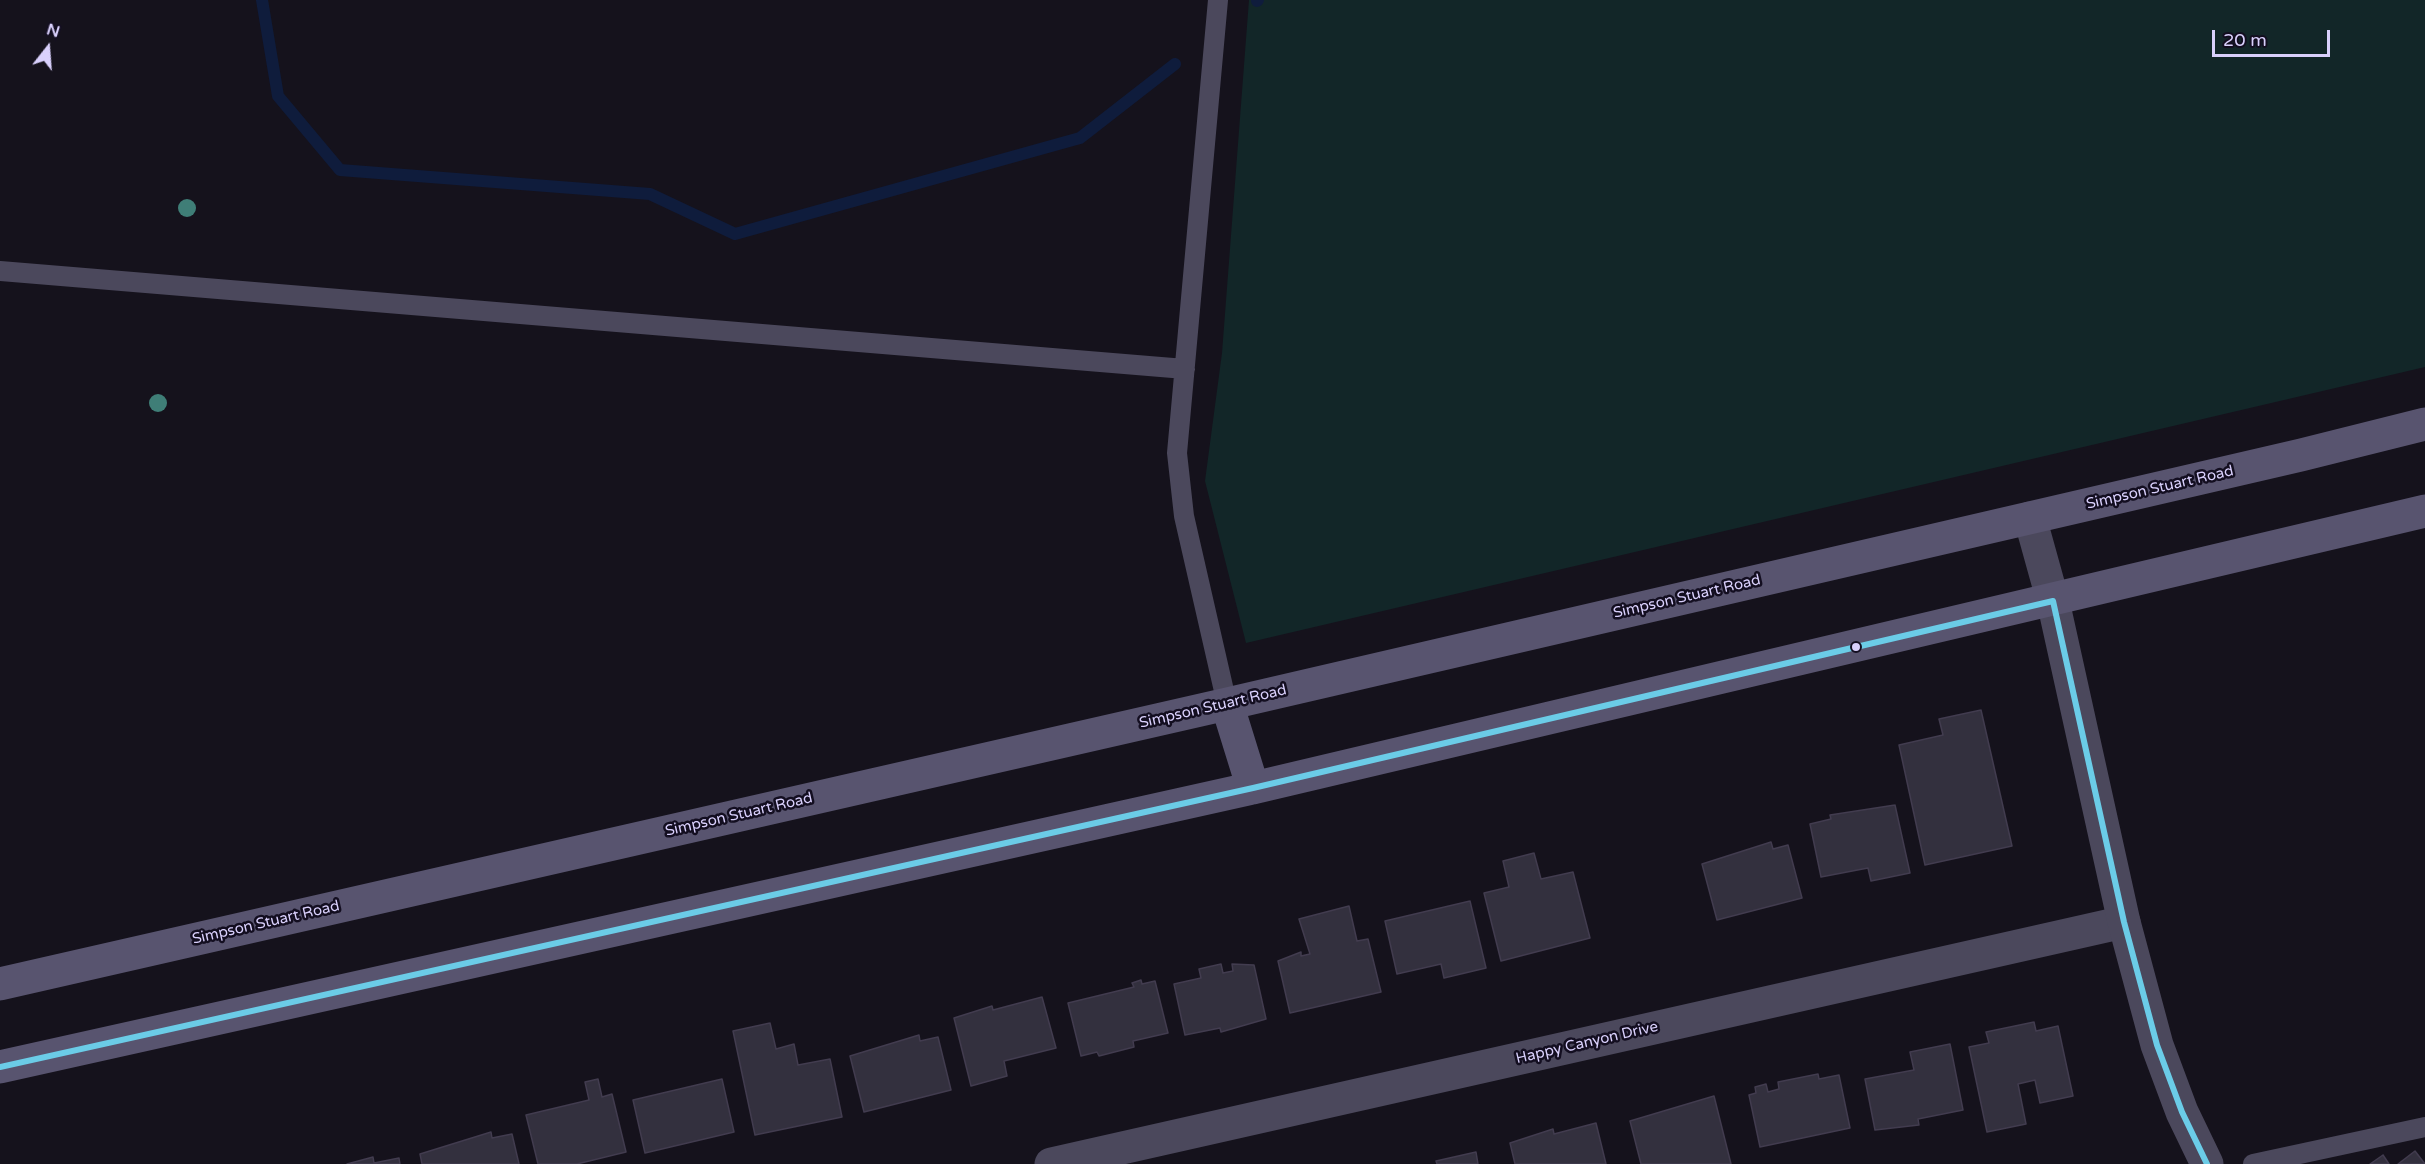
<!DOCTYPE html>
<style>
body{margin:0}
#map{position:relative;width:2425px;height:1164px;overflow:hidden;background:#15121c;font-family:"Varela Round",sans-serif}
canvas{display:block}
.north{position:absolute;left:18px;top:18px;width:60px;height:60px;-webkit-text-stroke:4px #130e20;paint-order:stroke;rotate:17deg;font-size:16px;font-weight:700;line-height:24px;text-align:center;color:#d9d0fc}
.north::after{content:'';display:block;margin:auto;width:21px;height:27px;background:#d9d0fc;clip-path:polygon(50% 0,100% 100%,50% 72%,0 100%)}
.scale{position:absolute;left:2212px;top:30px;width:118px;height:27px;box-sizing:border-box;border:3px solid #d9d0fc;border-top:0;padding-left:8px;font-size:18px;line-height:21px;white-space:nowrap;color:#d9d0fc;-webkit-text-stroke:4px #130e20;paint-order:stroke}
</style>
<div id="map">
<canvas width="2425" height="1164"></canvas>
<div class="north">N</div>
<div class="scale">20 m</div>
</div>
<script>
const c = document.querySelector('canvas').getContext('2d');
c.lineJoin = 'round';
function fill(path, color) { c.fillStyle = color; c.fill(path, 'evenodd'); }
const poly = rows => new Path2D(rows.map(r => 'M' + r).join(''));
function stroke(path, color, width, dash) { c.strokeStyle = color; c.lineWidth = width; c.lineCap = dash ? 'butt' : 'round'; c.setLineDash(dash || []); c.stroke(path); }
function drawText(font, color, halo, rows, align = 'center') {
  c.font = font + ' "Varela Round",sans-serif'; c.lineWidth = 5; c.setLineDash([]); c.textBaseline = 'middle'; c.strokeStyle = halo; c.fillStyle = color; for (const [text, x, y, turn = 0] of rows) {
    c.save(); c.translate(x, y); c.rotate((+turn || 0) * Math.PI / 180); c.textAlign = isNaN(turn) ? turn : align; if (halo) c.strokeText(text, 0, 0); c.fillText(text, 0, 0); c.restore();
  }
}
fill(poly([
 [1249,0,2425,0,2425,367,1246,643,1205,481,1222,353]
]), '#122628');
stroke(poly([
 [262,0,278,96,340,170,650,194,735,234,1080,138,1175,64],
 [1257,1,1258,0]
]), '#0f1c3c', 12);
const building = poly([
 [1981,710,2012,846,1925,865,1899,745,1943,735,1939,719,1981,710],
 [1895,805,1910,873,1871,881,1868,868,1821,877,1810,824,1831,819,1830,815,1895,805],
 [1771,842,1773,849,1788,845,1802,898,1717,920,1702,864,1771,842],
 [1534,853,1541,879,1573,872,1590,938,1501,961,1484,893,1509,887,1503,861,1534,853],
 [1470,901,1486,968,1444,978,1441,964,1397,974,1385,921,1470,901],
 [1349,906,1357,941,1368,939,1381,992,1290,1013,1278,961,1301,952,1301,956,1310,954,1299,919,1349,906],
 [1221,964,1223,973,1233,971,1232,964,1254,965,1266,1019,1221,1032,1220,1028,1185,1035,1174,984,1201,978,1199,969,1221,964],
 [1141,980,1142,984,1155,981,1168,1033,1133,1041,1134,1047,1099,1056,1097,1052,1081,1056,1068,1003,1134,987,1132,983,1141,980],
 [1042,997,1056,1048,1004,1061,1007,1076,971,1086,954,1018,992,1006,993,1010,1042,997],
 [2034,1022,2036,1031,2058,1026,2073,1096,2040,1103,2035,1080,2018,1084,2026,1124,1987,1132,1969,1047,1989,1043,1986,1032,2034,1022],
 [770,1023,776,1049,794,1044,798,1065,830,1059,842,1117,755,1135,733,1031,770,1023],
 [919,1035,920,1041,938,1037,951,1090,864,1112,850,1056,919,1035],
 [1950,1044,1963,1110,1918,1119,1919,1125,1875,1130,1865,1079,1914,1070,1910,1052,1950,1044],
 [1818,1074,1819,1079,1839,1075,1850,1128,1760,1147,1749,1095,1756,1093,1755,1087,1766,1084,1768,1092,1779,1089,1778,1082,1818,1074],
 [598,1079,602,1097,612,1094,626,1152,577,1164,538,1164,526,1115,589,1100,585,1082,598,1079],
 [722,1079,734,1132,645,1153,633,1100,722,1079],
 [1714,1096,1731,1164,1641,1164,1630,1121,1714,1096],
 [1596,1123,1606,1164,1515,1164,1510,1143,1553,1129,1554,1134,1596,1123],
 [491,1132,492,1138,512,1134,519,1164,422,1164,420,1154,491,1132],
 [2415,1151,2425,1164,2398,1164,2415,1151],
 [1476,1152,1478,1164,1437,1164,1436,1161,1476,1152],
 [2383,1155,2389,1164,2370,1164,2383,1155],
 [373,1157,374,1163,399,1158,400,1164,347,1164,373,1157]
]);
fill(building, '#33303e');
stroke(building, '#423c4f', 1.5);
stroke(poly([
 [1218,0,1177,453,1184,516,1227,704],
 [0,271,1185,369],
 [2253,1164,2425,1127]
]), '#4b485c', 20);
stroke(poly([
 [1051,1164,2124,922]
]), '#4b485c', 33);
stroke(poly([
 [2030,518,2053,601,2124,922,2157,1045,2182,1112,2207,1164]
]), '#4b485c', 33);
stroke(poly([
 [1227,704,1253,788],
 [0,984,1227,704,2301,455,2425,424],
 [0,1067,1253,788,2425,511]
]), '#58546f', 33);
stroke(poly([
 [0,1067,1253,788,2053,601,2124,922,2157,1045,2182,1112,2207,1164]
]), '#6bcce7', 6);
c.fillStyle = '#3f7e77';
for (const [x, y] of [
 [187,208],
 [158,403]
]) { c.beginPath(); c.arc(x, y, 9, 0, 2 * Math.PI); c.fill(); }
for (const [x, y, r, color] of [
 [1856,647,5,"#d9d0fc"]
]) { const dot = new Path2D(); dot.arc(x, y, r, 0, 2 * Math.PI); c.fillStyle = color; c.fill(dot); stroke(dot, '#130e20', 2); }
drawText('15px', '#d9d0fc', '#130e20', [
 ["Simpson Stuart Road",2160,488,-13],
 ["Simpson Stuart Road",1687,597,-13],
 ["Simpson Stuart Road",1213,707,-13],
 ["Simpson Stuart Road",739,815,-13],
 ["Simpson Stuart Road",266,923,-13],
 ["Happy Canyon Drive",1587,1043,-13]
]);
</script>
